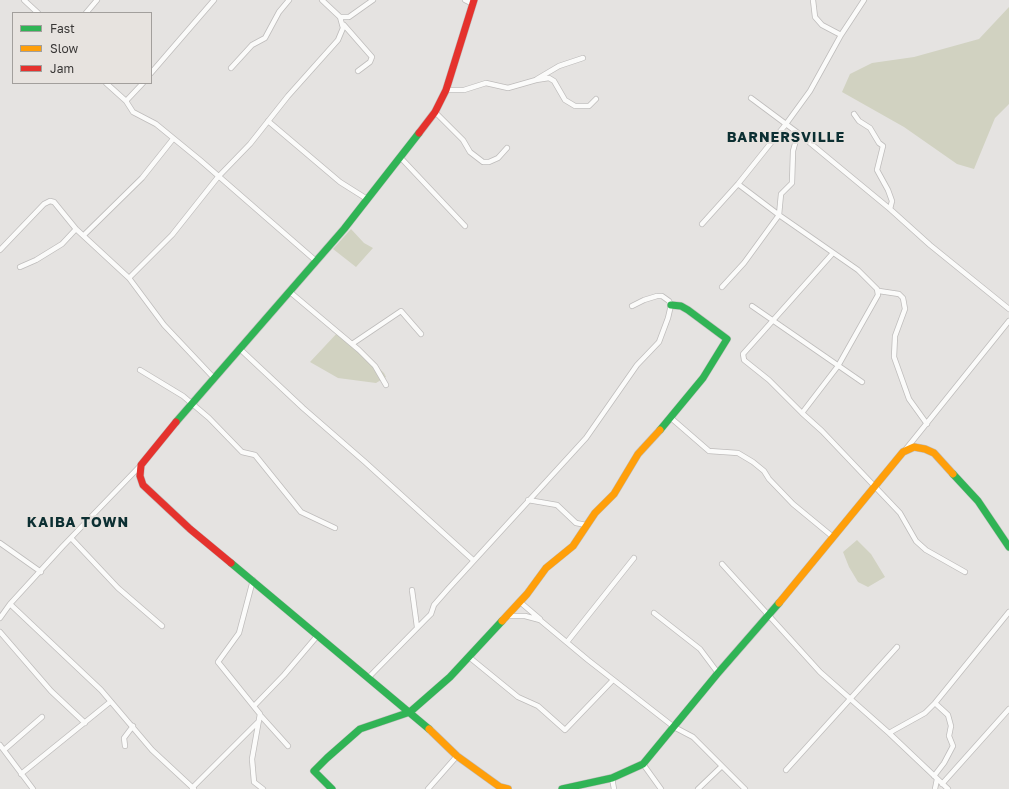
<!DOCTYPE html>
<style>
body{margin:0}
#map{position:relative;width:1009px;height:789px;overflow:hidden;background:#e5e3e1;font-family:"Golos Text",sans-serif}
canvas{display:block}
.legend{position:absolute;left:12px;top:12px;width:140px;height:72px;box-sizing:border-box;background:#e7e3df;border:1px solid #a29f9c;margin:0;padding:5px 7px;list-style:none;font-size:12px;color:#3a3837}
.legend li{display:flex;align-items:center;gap:8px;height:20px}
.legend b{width:20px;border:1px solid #a29f9c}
</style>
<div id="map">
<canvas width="1009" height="789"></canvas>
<ul class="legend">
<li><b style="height:5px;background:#30b455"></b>Fast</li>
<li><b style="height:5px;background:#ff9f0a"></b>Slow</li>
<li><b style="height:5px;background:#e5322d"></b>Jam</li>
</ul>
</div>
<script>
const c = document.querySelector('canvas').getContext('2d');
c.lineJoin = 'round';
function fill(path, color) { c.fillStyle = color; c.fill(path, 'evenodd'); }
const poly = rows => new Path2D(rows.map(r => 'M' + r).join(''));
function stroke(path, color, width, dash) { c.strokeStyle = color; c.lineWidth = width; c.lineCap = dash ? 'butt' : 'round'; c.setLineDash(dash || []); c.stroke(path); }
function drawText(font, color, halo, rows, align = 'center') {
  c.font = font + ' "Golos Text",sans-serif'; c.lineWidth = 4; c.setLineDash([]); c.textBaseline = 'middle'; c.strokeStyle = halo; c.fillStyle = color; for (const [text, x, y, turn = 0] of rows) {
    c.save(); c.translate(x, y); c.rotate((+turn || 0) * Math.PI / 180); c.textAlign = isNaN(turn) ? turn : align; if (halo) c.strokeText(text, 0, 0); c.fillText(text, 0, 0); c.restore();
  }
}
fill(poly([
 [1009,7,1009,104,995,118,974,169,957,164,904,127,842,92,850,74,872,63,914,57,979,39],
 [351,229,364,243,373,248,356,267,333,249],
 [339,331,384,373,386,377,376,383,338,378,310,362],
 [857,540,871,554,885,577,868,587,858,582,849,567,843,552]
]), '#d1d2c1');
const street = poly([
 [24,0,38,13],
 [465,0,473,4],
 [813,0,815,17,822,25,841,35],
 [86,13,97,0],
 [340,17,349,17,373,0],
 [344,25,372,57,370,62,358,71],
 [231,68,252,45,265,38,279,12,289,0],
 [151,73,214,0],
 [537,79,559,66,583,58],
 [106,83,126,101,133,112,156,124,200,160,316,261],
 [446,90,464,90,486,83,508,88,536,80,549,78,554,81,565,100,575,106,589,106,596,99],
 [126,101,143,83],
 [435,112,463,140,470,152,483,162,489,162,498,158,507,148],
 [854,114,859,121,870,128,879,143,883,146,877,170,888,190,892,201,890,209],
 [268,121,340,182,367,199],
 [798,133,890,209,930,245,1009,309],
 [400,157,465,226],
 [738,184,779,215,858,270,877,289,878,295,838,366,802,413,822,431,900,513,916,541,926,550,965,572],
 [702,224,738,184,786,124,810,91,841,35,864,0],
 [84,235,142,178,173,139],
 [0,250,44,204,50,201,54,202,76,229,129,278,164,325,213,377],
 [20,267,36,260,62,244,76,229],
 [129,278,172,235,218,177,250,144,288,96,338,40,343,28,340,17,322,0],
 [722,287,744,263,779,215,781,194,792,183,793,151,798,133,751,98],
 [879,291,899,294,903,298,905,309,895,336,894,357,909,399,927,424],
 [290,292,359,350,375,366,386,385],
 [752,306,862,382],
 [352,344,401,311,421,334],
 [240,349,303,408,365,462,473,560],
 [140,370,183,396,209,418,242,452,255,455,301,512,335,528],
 [802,413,769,380,744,360,743,354,833,253],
 [671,418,709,451,738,453,753,462,764,471,769,479,793,504,833,537],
 [906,449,1009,321],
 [528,500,557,505,576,523,586,525],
 [71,538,118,588,162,626],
 [0,543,41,572],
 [722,564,820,672,889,733,948,789],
 [253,580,239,633,218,662,260,714,252,759,254,782,263,789],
 [412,590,417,627],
 [520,602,540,619],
 [10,604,101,690,152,750,194,789],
 [654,613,700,649,718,673],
 [507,616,525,616,540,620,588,660,674,727,693,737,745,789],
 [0,618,10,604,63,546,141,465],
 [0,632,51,691,85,723],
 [567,642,634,558],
 [469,657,518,697,538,706,565,730,613,680],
 [368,678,425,620,431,614,434,605,448,589,586,438,637,365,659,342,668,318,671,305,669,301,662,296,657,296,644,300,632,306],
 [254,706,284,675,318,635],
 [261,716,288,746],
 [889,733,925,713,935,703,1009,612],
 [0,745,33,789],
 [125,746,124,738,133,726],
 [4,750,42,717],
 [643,764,661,789],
 [786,770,897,647],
 [21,774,110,702],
 [934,776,944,763,953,746,949,736,951,726,948,715,935,703],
 [612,778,614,789],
 [942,784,1009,709],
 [192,788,259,721],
 [428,789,457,756],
 [698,789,722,766],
 [935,789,937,779]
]);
const fast = poly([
 [176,422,344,229,419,133],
 [660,430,703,378,727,339,688,310,681,306,671,305],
 [953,474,978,501,1009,547],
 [231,563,429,729],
 [332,789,314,771,327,758,360,729,410,712,450,677,502,621],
 [562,789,612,778,643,764,718,673,779,603]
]);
const slow = poly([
 [779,603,903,452,914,447,925,449,934,453,953,474],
 [502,621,527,594,546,568,573,546,595,513,614,494,638,454,660,430],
 [429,729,457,756,500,787,508,789]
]);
const jam = poly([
 [419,133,435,112,446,90,474,0],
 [176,422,141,465,140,476,143,485,190,529,231,563]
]);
stroke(street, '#bebcbb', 6);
stroke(fast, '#bebcbb', 8);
stroke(slow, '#bebcbb', 8);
stroke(jam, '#bebcbb', 8);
stroke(street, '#fbfbfa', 4.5);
stroke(fast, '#30b455', 7);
stroke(slow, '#ff9f0a', 7);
stroke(jam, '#e5322d', 7);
c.letterSpacing = '1px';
drawText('bold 14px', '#0c2f32', '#e7e3df', [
 ["BARNERSVILLE",786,138],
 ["KAIBA TOWN",78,523]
]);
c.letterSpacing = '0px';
</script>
